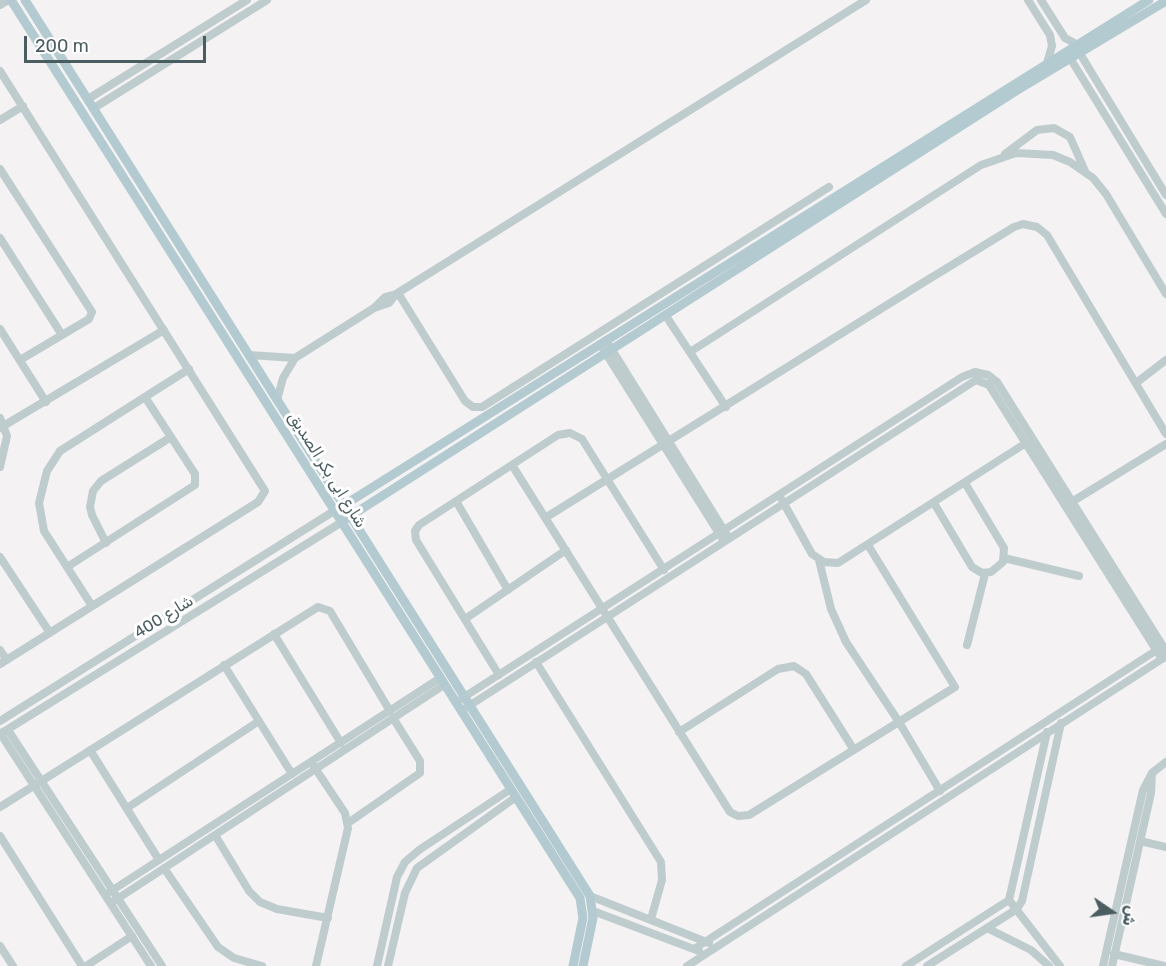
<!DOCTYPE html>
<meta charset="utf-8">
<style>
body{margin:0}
#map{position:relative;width:1166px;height:966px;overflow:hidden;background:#f4f2f3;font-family:Rubik,Vazirmatn,sans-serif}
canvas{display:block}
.north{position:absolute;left:1082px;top:882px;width:60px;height:60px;-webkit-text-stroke:4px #fff;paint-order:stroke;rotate:103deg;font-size:16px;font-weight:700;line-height:24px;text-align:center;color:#4a5d60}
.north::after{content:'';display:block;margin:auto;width:21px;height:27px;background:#4a5d60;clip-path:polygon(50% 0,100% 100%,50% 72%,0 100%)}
.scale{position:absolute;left:24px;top:36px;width:182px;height:27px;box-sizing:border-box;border:3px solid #4a5d60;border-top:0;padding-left:8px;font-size:18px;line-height:21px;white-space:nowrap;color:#4a5d60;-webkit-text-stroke:4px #fff;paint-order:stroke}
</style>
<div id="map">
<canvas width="1166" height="966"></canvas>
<div class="north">ش</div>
<div class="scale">200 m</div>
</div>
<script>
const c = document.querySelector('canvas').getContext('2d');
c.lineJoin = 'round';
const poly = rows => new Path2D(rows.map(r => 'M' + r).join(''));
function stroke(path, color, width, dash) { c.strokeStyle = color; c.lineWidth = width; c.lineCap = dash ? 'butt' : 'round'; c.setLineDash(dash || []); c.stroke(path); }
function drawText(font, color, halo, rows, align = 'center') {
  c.font = font + ' Rubik,Vazirmatn,sans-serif'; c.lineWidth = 6; c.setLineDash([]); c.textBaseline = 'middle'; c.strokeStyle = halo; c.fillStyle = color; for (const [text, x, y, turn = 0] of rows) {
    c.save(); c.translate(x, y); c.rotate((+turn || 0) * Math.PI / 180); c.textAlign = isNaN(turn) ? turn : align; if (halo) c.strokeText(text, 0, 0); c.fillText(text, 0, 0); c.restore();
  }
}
stroke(poly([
 [1028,0,1050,35,1052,46,1047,63],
 [1041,0,1065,38,1078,45],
 [0,5,8,0],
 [1079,52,1166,195],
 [1070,58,1166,214],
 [0,71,265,491,258,502,0,664],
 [88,99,247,0],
 [94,108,267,0],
 [0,120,23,106],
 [1005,154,1037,130,1054,128,1070,137,1085,171],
 [0,169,92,312,89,319,20,360],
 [0,238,62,335],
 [398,293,465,401,473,407,482,407,829,187],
 [374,308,389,303,396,294],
 [666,316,726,407],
 [0,329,46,402],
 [606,340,727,535],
 [600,344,722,538],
 [690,352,981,165,1016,153,1053,155,1070,162,1093,178,1106,194,1166,294],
 [249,355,295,358],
 [1136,383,1166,360],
 [277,400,283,378,295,358,374,308,385,297,396,294,866,0],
 [0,418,7,436,0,467],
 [0,428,164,330],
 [512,465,730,812,738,816,749,815,955,687,868,545],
 [782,500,812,554,824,562,838,563,1026,443],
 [456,501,508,590],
 [934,503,972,567,982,573,991,572,1003,562,1004,548,965,483],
 [1070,503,1166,444],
 [545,518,916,287,1014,227,1023,224,1037,227,1047,235,1166,434],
 [106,543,92,515,90,507,93,491,101,481,171,437],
 [0,557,50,633],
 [1004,558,1079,576],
 [819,560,831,609,846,642,899,722,940,791],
 [67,567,195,485,195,474,145,397],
 [92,606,44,531,39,503,47,471,60,451,189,369],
 [465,619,566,550],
 [274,634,341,743],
 [967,645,985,574],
 [0,650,7,660],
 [536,662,661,862,662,880,651,919],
 [224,665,292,774],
 [499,675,416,540,415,531,419,525,558,435,570,433,582,439,664,570],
 [461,699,962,377,975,372,988,375,997,382,1166,651],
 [461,711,976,380,989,385,1162,659],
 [0,721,334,511],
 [8,730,162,966],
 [679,732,778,669,794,666,806,674,854,750],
 [0,733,151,966],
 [0,734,342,522],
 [90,750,159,860],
 [313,765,345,813,348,828,316,966],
 [0,807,318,607,330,611,390,711],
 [127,808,259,721],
 [348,823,420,773,420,761,393,718],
 [215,835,249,891,260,902,277,909,328,918],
 [0,836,82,966],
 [1140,841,1166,847],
 [164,868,218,947,234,958,262,966],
 [105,895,440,678],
 [590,896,709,943],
 [1009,900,1060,966],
 [111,903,444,685],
 [593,911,699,951],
 [987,928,1031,950,1049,966],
 [0,946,13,966],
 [694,949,1160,648],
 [1114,954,1164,966],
 [86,966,132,936],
 [377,966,397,877,405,862,419,850,511,789],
 [388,966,405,893,417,868,516,797],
 [687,966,1165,657],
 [906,966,1009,900,1047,732],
 [927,966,1017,909,1022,901,1061,723],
 [1103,966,1143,790,1152,773,1166,762],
 [1112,966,1151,793,1152,774]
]), '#beccce', 8);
stroke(poly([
 [11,0,580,898,583,918,573,966],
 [25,0,590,896,593,918,583,966],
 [341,507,1149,0],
 [346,519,1016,91,1166,1]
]), '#b3cbd0', 9);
drawText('16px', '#4a5d60', '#fff', [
 ["شارع ابى بكر الصديق",327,470,58],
 ["شارع 400",164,617,-32]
]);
</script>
